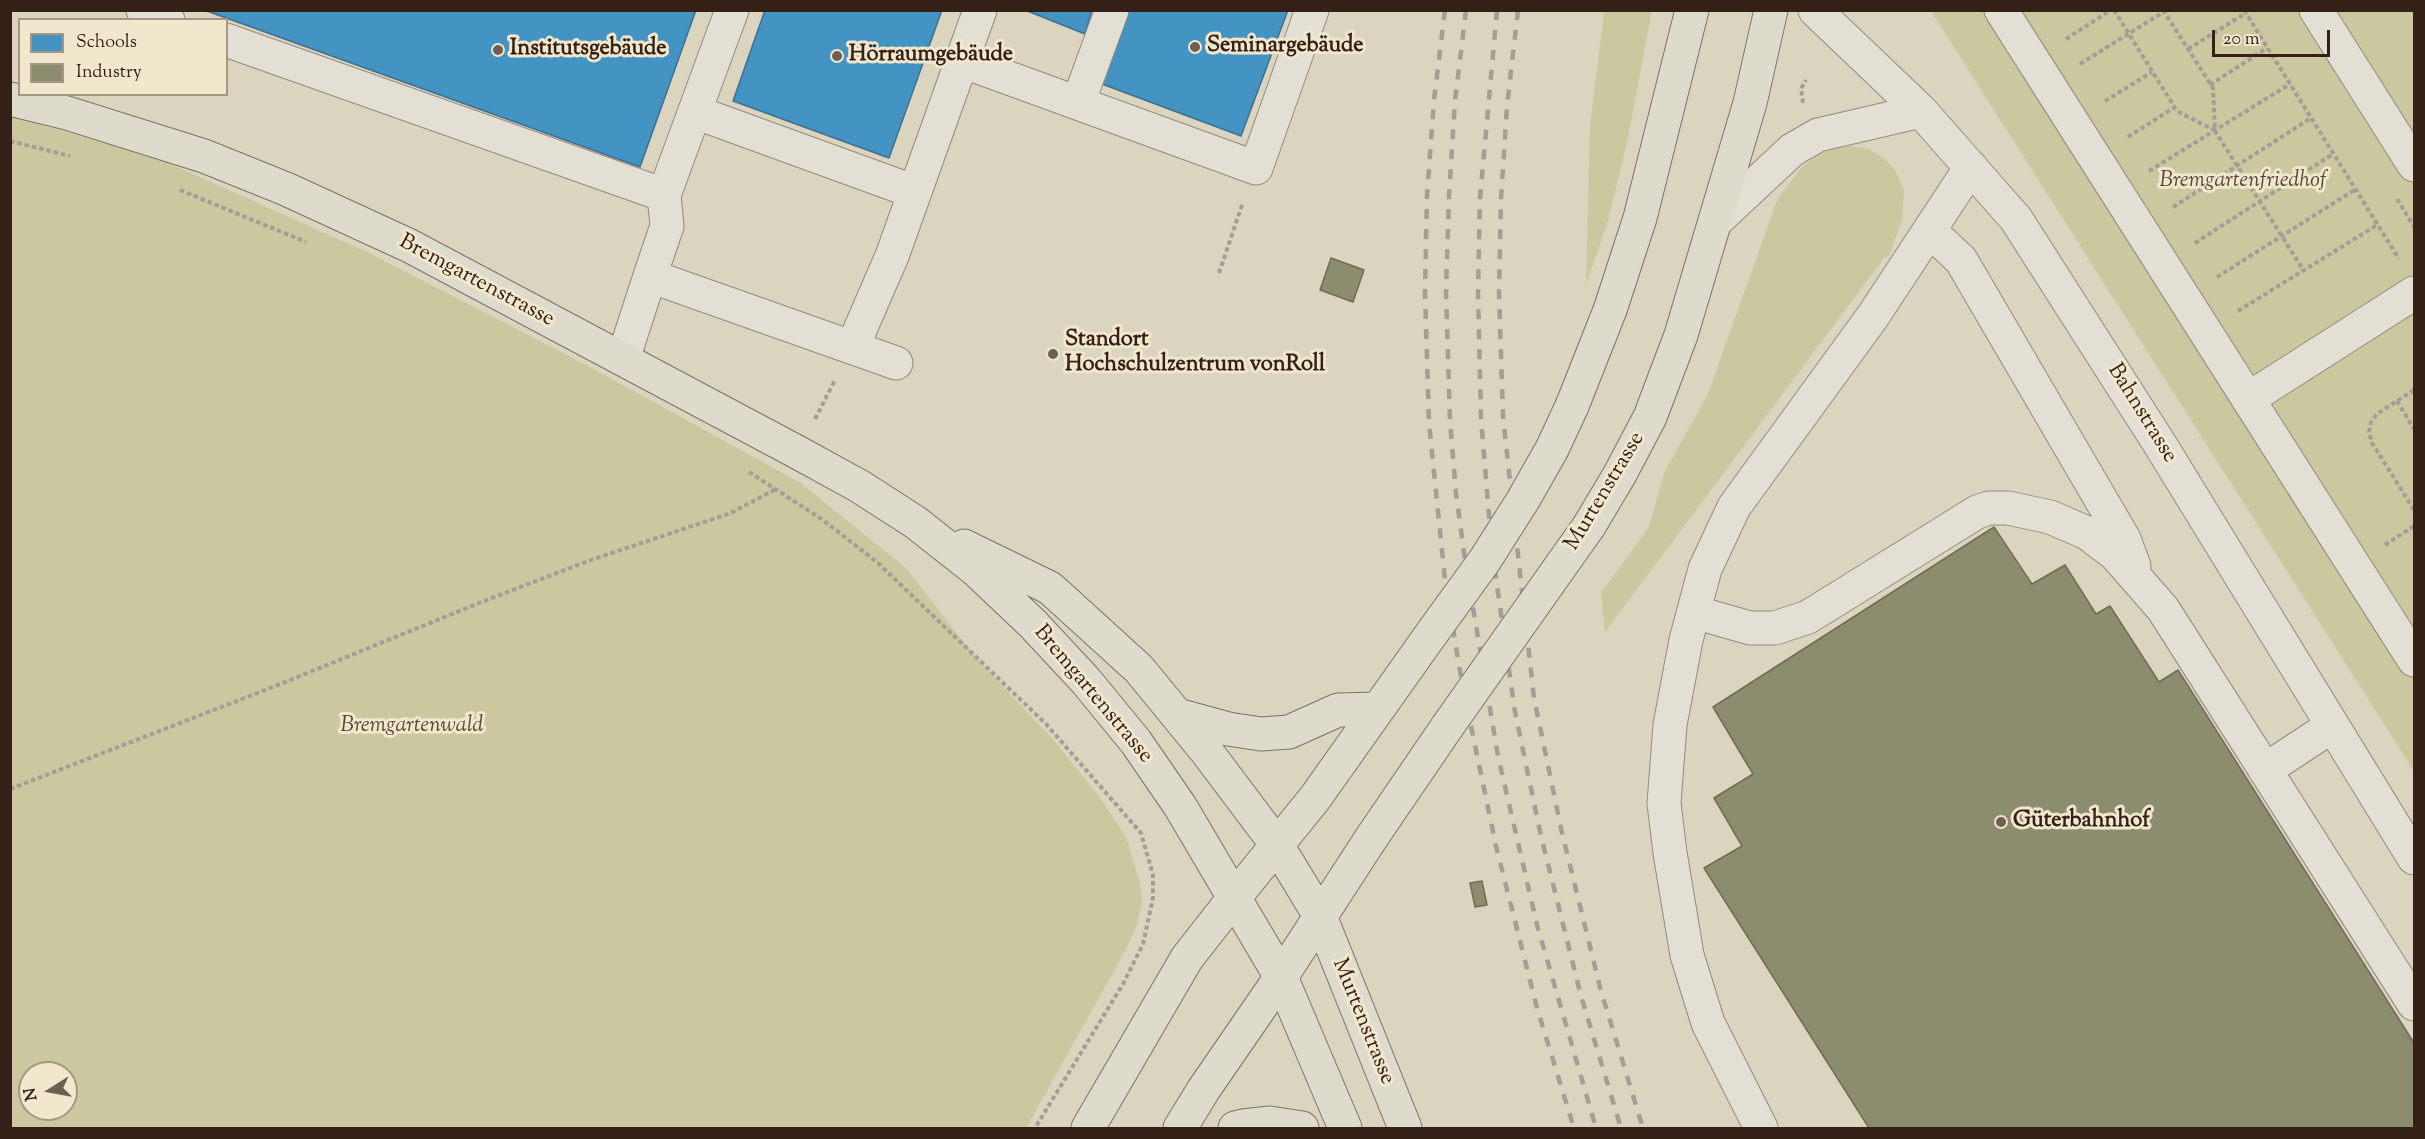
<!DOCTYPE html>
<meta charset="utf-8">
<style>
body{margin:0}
#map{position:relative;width:2425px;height:1139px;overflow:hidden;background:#dbd4be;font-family:"Sorts Mill Goudy",serif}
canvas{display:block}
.frame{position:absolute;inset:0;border:12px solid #352018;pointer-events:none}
.legend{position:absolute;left:18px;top:18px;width:210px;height:78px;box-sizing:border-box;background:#f0e7cc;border:2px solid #a59784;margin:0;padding:8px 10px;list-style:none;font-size:18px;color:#352018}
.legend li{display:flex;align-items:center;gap:12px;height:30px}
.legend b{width:30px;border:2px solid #a59784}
.north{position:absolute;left:18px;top:1061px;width:60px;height:60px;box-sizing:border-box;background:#f0e7cc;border:2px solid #a59784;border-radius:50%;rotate:259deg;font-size:16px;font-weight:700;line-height:24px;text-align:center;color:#352018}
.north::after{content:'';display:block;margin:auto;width:21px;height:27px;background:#6f5f52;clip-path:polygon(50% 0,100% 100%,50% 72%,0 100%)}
.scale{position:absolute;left:2212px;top:30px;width:118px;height:27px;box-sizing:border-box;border:3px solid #352018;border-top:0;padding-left:8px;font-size:18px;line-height:21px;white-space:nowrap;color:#352018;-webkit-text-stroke:4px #f0e7cc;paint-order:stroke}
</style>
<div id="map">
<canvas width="2425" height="1139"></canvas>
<div class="frame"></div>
<ul class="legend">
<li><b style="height:16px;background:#4393c3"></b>Schools</li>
<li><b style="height:16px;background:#8c8c6e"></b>Industry</li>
</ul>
<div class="north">N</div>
<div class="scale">20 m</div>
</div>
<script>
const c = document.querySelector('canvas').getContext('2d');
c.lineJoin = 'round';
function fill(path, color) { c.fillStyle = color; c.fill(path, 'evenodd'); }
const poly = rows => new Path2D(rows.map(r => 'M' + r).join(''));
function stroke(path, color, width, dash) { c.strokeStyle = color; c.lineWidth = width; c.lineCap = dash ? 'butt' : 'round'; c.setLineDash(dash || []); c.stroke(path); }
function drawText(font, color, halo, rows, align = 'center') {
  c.font = font + ' "Sorts Mill Goudy",serif'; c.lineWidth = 6; c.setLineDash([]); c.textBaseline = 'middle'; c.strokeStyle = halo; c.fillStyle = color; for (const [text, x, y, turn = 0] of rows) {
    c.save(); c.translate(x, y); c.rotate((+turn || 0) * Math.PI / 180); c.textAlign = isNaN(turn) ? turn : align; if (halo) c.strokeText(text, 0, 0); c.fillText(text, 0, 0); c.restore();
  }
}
fill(poly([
 [1604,11,1651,11,1651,15,1628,138,1608,221,1586,284,1590,126],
 [1931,11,2414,11,2414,771],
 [11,116,162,160,369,253,588,366,799,482,906,568,976,658,1057,744,1101,799,1126,837,1140,883,1142,901,1137,925,1123,955,1026,1128,11,1128],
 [30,1073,66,1073,66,1109,30,1109],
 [1852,146,1869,149,1885,159,1895,170,1904,191,1902,220,1889,256,1884,258,1605,632,1601,593,1649,527,1664,473,1708,394,1778,198,1802,167,1817,156,1837,147]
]), '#cbc79f');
const schools = poly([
 [204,10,696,10,640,167,204,10],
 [765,10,942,10,889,158,733,101,765,10],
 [1025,10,1092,10,1085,34,1025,10],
 [1130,10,1288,10,1241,136,1102,84,1130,10]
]);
fill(schools, '#4393c3');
stroke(schools, '#3f7090', 1.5);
const industry = poly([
 [1331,258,1364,270,1353,302,1320,290,1331,258],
 [1994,527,2032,584,2065,565,2096,614,2110,606,2159,682,2178,670,2414,1043,2414,1128,1869,1128,1704,868,1742,846,1714,798,1753,774,1713,707,1994,527],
 [1482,881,1487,905,1475,907,1470,883,1482,881]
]);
fill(industry, '#8c8c6e');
stroke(industry, '#726c54', 1.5);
const minor = poly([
 [143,10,168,20],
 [1815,10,1921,111,2016,219,2161,446,2414,858],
 [2001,10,2414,660],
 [2316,10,2414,165],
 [226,40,664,195,667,226,650,276],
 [962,61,1256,168,1312,10],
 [1078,103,1112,10],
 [695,112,915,192],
 [664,195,732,10],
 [1716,221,1792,150,1818,135,1921,111],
 [1930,231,1961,260,2124,539,2134,566],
 [859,332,892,256,980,10],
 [623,359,650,276,896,363],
 [2248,399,2414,293],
 [1694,612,1750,628,1775,628,1808,617,1977,512,1989,508,2008,508,2050,517,2087,533,2115,554,2163,609,2414,1004],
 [2265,770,2332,726],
 [1761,1128,1708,1023,1687,955,1670,853,1664,803,1670,725,1686,640,1705,569,1734,507,1873,316,1971,167]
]);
const major = poly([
 [10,99,67,113,204,156,286,189,410,246,797,452,859,486,915,522,976,570,1033,624,1086,681,1136,742,1180,806,1281,977,1345,1128],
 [1572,406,1610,310,1640,218,1692,10],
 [1589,526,1620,474,1650,417,1681,335,1750,103,1771,10],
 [964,546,1050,588,1139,669,1207,752,1277,845,1320,916,1405,1128],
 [1177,715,1228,729,1261,734,1289,732,1338,710,1378,709],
 [1234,898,1315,798,1432,633],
 [1281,977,1372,837,1447,727]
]);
const highway = poly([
 [1088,1128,1187,958,1234,898],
 [1180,1128,1204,1089,1281,977],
 [1235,1128,1243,1126,1270,1123,1302,1128]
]);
stroke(minor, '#928b7e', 35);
stroke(major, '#7b7368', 35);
stroke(highway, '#7b7368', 35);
stroke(poly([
 [2114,10,2177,111,2214,130],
 [2163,10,2213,88,2215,131,2304,271],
 [2244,10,2399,259],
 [2066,39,2111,10],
 [2188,49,2246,13],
 [2080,64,2165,11],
 [2210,85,2267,48],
 [2105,101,2152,72],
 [1803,103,1801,89,1806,80],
 [2128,137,2175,107],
 [10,141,70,156],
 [2149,171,2290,84],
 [180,190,306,242],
 [2397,199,2414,227],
 [2173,207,2311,118],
 [2195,243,2333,154],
 [1219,273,1243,202],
 [2217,277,2356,189],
 [2238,311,2377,225],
 [2414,390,2377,414,2371,422,2369,432,2372,443,2414,510],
 [2397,401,2414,429],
 [815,419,835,380],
 [749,472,823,520,878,563,1046,724,1141,833,1153,875,1153,898,1143,944,1123,984,1035,1128],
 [2385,545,2414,526],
 [10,789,273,687,479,603,588,561,731,513,776,489]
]), '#a49e96', 4, [4.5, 3]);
stroke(minor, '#e3dfd4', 33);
stroke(major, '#dedacc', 33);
stroke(highway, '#dedacc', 33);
stroke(poly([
 [1445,10,1434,100,1427,196,1425,292,1429,423,1445,580,1462,683,1496,846,1537,1008,1574,1128],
 [1466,10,1455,101,1449,196,1446,292,1450,421,1456,493,1465,560,1498,756,1537,925,1596,1128],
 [1497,10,1480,198,1478,292,1481,419,1492,550,1515,712,1541,836,1581,996,1621,1128],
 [1518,10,1507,106,1501,199,1499,293,1503,416,1514,519,1534,698,1562,833,1601,991,1643,1128]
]), '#a49e96', 4.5, [10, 10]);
const majorBridge = poly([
 [1432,633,1485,560,1523,500,1552,449,1572,406],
 [1447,727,1589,526]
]);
stroke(majorBridge, '#7b7368', 35, []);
stroke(majorBridge, '#dedacc', 33);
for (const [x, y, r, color] of [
 [1195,47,6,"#6f5f52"],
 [498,50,6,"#6f5f52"],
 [837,56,6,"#6f5f52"],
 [1053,354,6,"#6f5f52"],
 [2001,822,6,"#6f5f52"]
]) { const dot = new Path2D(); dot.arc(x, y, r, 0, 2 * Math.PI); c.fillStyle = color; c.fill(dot); stroke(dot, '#f0e7cc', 2); }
drawText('bold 22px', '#352018', '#f0e7cc', [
 ["Seminargebäude",1207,47],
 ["Institutsgebäude",510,50],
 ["Hörraumgebäude",849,56],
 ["Standort",1065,341],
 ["Hochschulzentrum vonRoll",1065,366],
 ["Güterbahnhof",2013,822]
], 'left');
drawText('italic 22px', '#574734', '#f0e7cc', [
 ["Bremgartenfriedhof",2243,182],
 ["Bremgartenwald",412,727]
]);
drawText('22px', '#352018', '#f0e7cc', [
 ["Bremgartenstrasse",476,282,28],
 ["Bahnstrasse",2141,414,58],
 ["Murtenstrasse",1606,492,-59],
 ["Bremgartenstrasse",1092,695,50],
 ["Murtenstrasse",1362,1022,68]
]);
</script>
